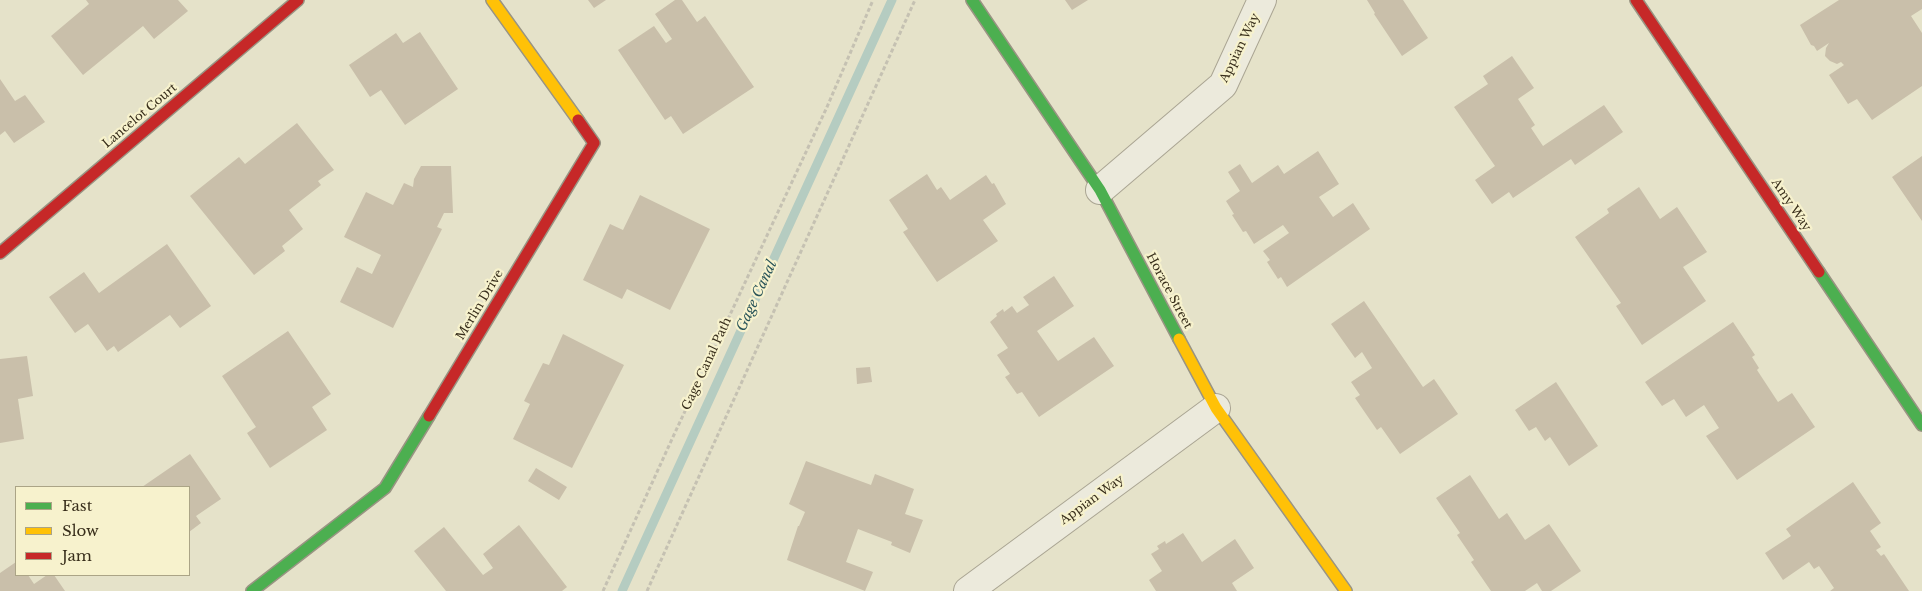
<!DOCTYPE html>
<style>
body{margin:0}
#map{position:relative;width:1922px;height:591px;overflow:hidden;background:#e5e2c9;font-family:"Libre Baskerville",serif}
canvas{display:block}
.legend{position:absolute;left:15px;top:486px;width:175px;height:90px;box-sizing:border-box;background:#f7f2cd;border:1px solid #aba486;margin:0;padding:6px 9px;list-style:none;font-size:15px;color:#382e1b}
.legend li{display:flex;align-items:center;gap:10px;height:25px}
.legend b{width:25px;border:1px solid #aba486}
</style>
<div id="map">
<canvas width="1922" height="591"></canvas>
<ul class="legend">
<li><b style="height:6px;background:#4caf50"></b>Fast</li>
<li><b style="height:6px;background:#ffc107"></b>Slow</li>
<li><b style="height:6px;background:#c62828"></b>Jam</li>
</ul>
</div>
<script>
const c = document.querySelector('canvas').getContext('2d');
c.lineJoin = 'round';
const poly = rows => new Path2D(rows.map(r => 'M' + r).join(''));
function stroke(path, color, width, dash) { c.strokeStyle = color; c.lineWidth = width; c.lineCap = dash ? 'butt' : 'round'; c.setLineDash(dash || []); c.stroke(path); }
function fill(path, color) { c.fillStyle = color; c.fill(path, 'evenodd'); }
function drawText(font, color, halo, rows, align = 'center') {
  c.font = font + ' "Libre Baskerville",serif'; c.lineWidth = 4.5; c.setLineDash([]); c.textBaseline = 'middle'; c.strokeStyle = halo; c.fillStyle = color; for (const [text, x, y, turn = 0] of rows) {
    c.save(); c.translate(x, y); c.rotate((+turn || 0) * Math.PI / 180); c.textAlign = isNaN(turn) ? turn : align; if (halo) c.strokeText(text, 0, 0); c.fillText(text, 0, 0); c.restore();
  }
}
stroke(poly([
 [622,591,892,0]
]), '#b5ccc1', 9);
fill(poly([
 [86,0,178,0,188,11,154,39,143,26,83,75,51,36,89,4],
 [588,0,606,0,594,8],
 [675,0,682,0,697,22,705,16,754,87,683,134,671,116,665,120,618,50,654,26,666,43,672,39,655,14],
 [1065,0,1088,0,1072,10],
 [1367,0,1403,0,1428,38,1402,56,1374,14,1375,13],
 [1839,0,1922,0,1922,9,1911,16,1922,33,1922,86,1872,120,1857,99,1848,104,1829,75,1844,65,1841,62,1837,64,1830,61,1825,56,1826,48,1829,43,1817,51,1814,46,1811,45,1800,25],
 [420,32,458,89,405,125,381,90,370,97,349,65,396,33,403,43],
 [1512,56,1534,88,1518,99,1535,125,1531,128,1543,146,1604,105,1623,132,1575,165,1571,159,1513,198,1509,192,1492,204,1475,180,1495,166,1454,107,1488,84,1483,76],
 [0,79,15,101,25,95,45,122,14,143,5,131,0,135],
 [297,123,334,170,318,181,321,185,289,210,303,229,282,246,285,251,254,275,190,196,239,157,245,164],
 [1318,151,1339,184,1319,197,1333,217,1353,203,1370,229,1287,287,1281,277,1278,279,1267,262,1270,260,1263,251,1289,233,1283,225,1254,244,1246,231,1243,232,1232,215,1234,214,1226,201,1240,191,1228,172,1240,164,1252,183,1278,165,1284,174],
 [1922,156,1922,221,1892,177],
 [421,166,451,166,453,213,444,213,437,227,442,229,393,328,340,302,357,267,372,274,381,255,344,237,366,192,393,205,404,183,413,187,414,179],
 [927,174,937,190,941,187,950,200,986,175,992,184,994,183,1006,204,983,220,998,241,937,282,903,232,908,229,889,200],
 [1639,187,1660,219,1677,207,1707,252,1683,267,1706,301,1642,345,1616,306,1621,303,1575,237,1609,213,1607,209],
 [640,195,710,229,670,310,627,289,622,299,583,280,610,224,623,230],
 [167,244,211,306,180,328,170,315,118,352,114,346,107,351,88,324,75,333,49,297,84,272,99,293],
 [1054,276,1074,306,1037,331,1058,361,1094,337,1114,366,1039,417,1022,392,1017,394,1005,377,1010,374,997,355,1008,348,990,322,997,316,996,314,1003,309,1004,312,1012,306,1017,313,1029,305,1023,297],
 [1364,301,1423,387,1434,379,1458,414,1400,454,1381,427,1377,430,1355,398,1360,395,1351,382,1372,368,1362,352,1355,358,1331,324],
 [1733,322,1755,355,1752,357,1759,368,1757,370,1778,402,1792,393,1815,427,1737,480,1706,436,1719,428,1704,405,1686,417,1674,399,1662,406,1645,382],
 [288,331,331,394,312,407,327,430,270,468,247,433,256,427,222,376],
 [563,334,624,365,572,468,513,439,530,404,524,401,543,363,549,365],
 [27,356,33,396,18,399,24,439,0,443,0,359],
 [870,367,872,382,857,384,856,368],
 [1556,382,1598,446,1569,466,1550,437,1545,441,1536,427,1529,431,1515,410],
 [190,454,221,499,196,516,201,523,189,532,189,487,142,487],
 [806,461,871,485,875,474,914,489,905,514,923,520,910,553,891,545,892,542,858,529,846,562,873,572,865,591,787,560,798,526,799,526,805,512,789,504],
 [536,468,567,487,559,500,528,481],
 [1470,475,1499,519,1507,513,1525,540,1549,524,1581,571,1551,591,1542,591,1537,583,1525,591,1491,591,1471,562,1474,560,1457,535,1460,533,1436,498],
 [1853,482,1881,523,1870,531,1881,547,1876,550,1881,556,1884,554,1909,591,1830,591,1834,588,1819,566,1814,569,1809,562,1783,580,1765,553,1791,536,1786,529],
 [519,525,567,587,562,591,446,591,414,551,444,527,483,575,493,568,483,554],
 [1183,533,1202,562,1235,539,1254,568,1232,583,1237,591,1156,591,1149,580,1162,571,1151,554,1159,549,1157,546,1165,541,1166,544],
 [16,562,16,575,28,575,34,584,47,575,54,575,65,591,0,591,0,573]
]), '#c9bfaa');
const street = poly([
 [1100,190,1223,85,1262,0],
 [968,591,1216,408]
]);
const fast = poly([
 [972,0,1100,190,1179,339],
 [1819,272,1922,425],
 [252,591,385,488,429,416]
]);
const slow = poly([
 [492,0,578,120],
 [1179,339,1216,408,1346,591]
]);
const jam = poly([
 [1636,0,1819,272],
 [0,253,298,0],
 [429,416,594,143,578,120]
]);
stroke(street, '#aaa593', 30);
stroke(fast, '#999483', 14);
stroke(slow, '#999483', 14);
stroke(jam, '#999483', 14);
stroke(poly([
 [603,591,672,439,827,107,873,0],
 [647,591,915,0]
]), '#c5c1b2', 3, [4, 2.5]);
stroke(street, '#eceadc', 28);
stroke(fast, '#4caf50', 11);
stroke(slow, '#ffc107', 11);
stroke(jam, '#c62828', 11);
drawText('12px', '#382e1b', '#f7f2cd', [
 ["Appian Way",1240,48,-64],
 ["Lancelot Court",140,116,-40],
 ["Amy Way",1791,205,56],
 ["Horace Street",1169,291,62],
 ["Merlin Drive",480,305,-59],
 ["Gage Canal Path",707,364,-65],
 ["Appian Way",1092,500,-36]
]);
drawText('italic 14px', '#295459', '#f7f2cd', [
 ["Gage Canal",757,296,-65]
]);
</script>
